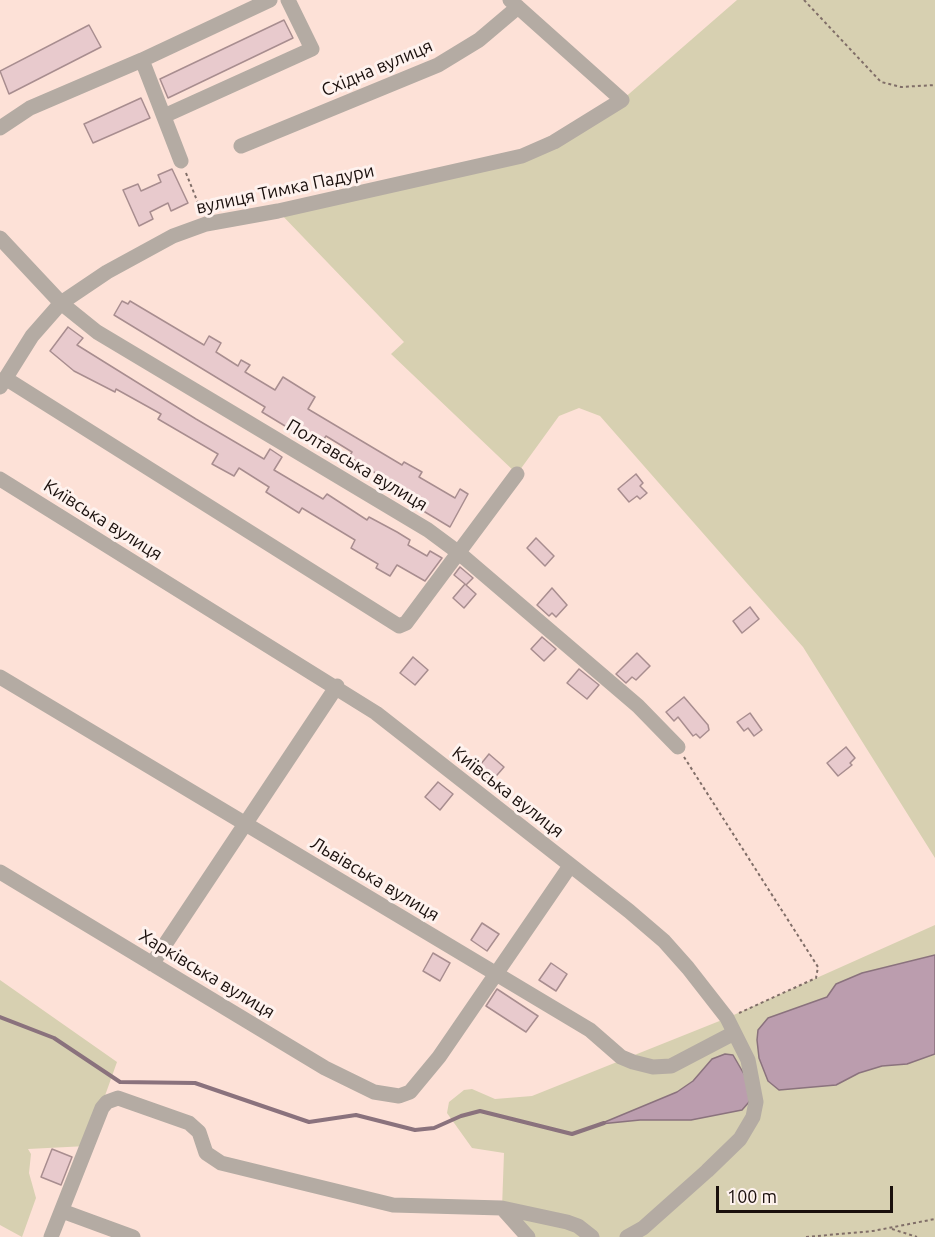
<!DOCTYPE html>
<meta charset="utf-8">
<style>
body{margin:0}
#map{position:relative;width:935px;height:1237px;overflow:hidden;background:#fde1d7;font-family:Ubuntu,sans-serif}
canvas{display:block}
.scale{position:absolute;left:716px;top:1186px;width:177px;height:27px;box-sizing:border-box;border:3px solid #190f0c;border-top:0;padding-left:8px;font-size:18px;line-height:21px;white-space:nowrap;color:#190f0c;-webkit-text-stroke:4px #fef2ee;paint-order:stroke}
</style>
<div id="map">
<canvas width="935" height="1237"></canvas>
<div class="scale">100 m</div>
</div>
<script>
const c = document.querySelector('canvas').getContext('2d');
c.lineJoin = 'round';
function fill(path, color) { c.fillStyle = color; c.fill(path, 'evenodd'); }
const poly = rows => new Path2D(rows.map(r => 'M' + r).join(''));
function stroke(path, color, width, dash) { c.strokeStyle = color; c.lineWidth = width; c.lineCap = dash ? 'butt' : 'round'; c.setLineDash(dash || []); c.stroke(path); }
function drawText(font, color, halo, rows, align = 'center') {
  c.font = font + ' Ubuntu,sans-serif'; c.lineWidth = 6; c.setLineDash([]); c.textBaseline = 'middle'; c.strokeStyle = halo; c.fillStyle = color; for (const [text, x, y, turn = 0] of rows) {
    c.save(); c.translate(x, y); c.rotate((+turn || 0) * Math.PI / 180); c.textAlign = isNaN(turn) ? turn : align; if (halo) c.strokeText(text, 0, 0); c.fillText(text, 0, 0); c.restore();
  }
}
fill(poly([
 [737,0,935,0,935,858,803,647,600,416,579,408,559,416,517,474,391,354,404,342,278,211,492,165,622,100],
 [935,925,935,1237,528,1237,502,1208,504,1153,472,1148,447,1113,449,1102,464,1090,472,1089,495,1099,532,1096,727,1018],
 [0,980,117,1062,87,1146,28,1149,31,1154,29,1173,36,1198,22,1237,0,1225]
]), '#d7d0b1');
const water = poly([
 [935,955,935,1054,907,1064,882,1066,859,1073,836,1085,779,1090,768,1081,759,1058,757,1040,758,1030,768,1018,827,997,836,984,862,973,935,955],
 [725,1054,733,1055,748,1081,749,1102,742,1110,691,1120,640,1120,600,1124,677,1092,693,1081,712,1059,725,1054]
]);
fill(water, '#bb9dae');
stroke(water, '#8a727d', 1.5);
stroke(poly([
 [0,1017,54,1038,120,1082,195,1083,309,1122,356,1115,415,1130,434,1128,461,1116,480,1111,572,1134,604,1123]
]), '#8a727d', 4);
const building = poly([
 [284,20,293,38,168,98,160,79,284,20],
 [89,25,101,47,9,94,0,71,89,25],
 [141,98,150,118,93,143,84,124,141,98],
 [172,169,188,203,171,211,168,203,150,212,153,219,139,226,123,190,138,184,141,191,161,182,158,175,172,169],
 [122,301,128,304,130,301,204,345,209,336,221,343,216,352,238,366,241,360,250,365,245,372,275,390,283,377,315,397,308,409,402,465,404,462,422,472,419,477,455,498,460,489,468,494,450,527,415,506,417,502,390,486,392,483,349,457,352,452,326,436,322,442,298,427,295,432,262,412,265,407,114,315,122,301],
 [68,327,83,338,77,345,196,419,264,459,270,449,282,457,274,470,323,499,327,494,367,520,369,517,397,532,410,540,408,545,427,556,430,551,442,558,425,581,397,565,390,576,376,568,378,564,351,548,355,540,302,508,299,513,266,492,269,487,239,468,234,476,212,464,218,454,158,419,161,414,116,389,115,392,74,371,50,351,68,327],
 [636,474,643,483,640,486,647,493,640,499,637,496,629,502,618,489,636,474],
 [536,538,554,556,545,566,527,548,536,538],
 [460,567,473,578,466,585,476,594,464,608,453,598,465,584,454,575,460,567],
 [552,588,567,605,556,617,552,613,549,616,537,605,552,588],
 [750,607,759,619,742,633,733,621,750,607],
 [542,637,556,649,544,661,531,649,542,637],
 [637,653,650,666,636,680,632,677,626,683,616,674,637,653],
 [413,657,428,670,415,685,400,673,413,657],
 [579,669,599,685,587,699,567,683,579,669],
 [684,697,708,725,709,730,700,738,696,734,693,736,678,717,674,721,666,712,684,697],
 [750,713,762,730,754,736,748,728,744,731,737,722,750,713],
 [846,747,855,758,850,763,852,765,838,776,827,763,846,747],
 [489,754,504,767,491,782,476,770,489,754],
 [438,782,453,794,440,810,425,797,438,782],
 [482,923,499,934,487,951,471,940,482,923],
 [433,953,450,963,440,981,423,971,433,953],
 [551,963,567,974,556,991,539,980,551,963],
 [497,989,538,1016,526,1032,486,1006,497,989],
 [52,1149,72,1157,61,1185,41,1177,52,1149]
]);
fill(building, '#e8cacd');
stroke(building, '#a88d8f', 1.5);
stroke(poly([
 [804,0,881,82,901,87,935,85],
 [186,173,202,213],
 [684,757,818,967,816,978,739,1013],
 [892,1229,917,1237],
 [806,1237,873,1231,935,1219]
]), '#806e68', 2, [3, 3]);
stroke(poly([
 [142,60,181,161],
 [164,116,312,49,288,0],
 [0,128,30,108,142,60,270,0],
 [241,146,438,65,479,40,518,7],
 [0,238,61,303,97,332,428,530,459,553,638,706,678,747],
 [5,378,399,626,406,623,517,474],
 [0,387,32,336,61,303,107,272,173,236,206,224,278,211,522,156,554,142,622,100,510,0],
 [0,479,376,713,629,911,664,941,688,968,727,1018,748,1060,756,1102,753,1117,740,1139,707,1171,643,1228,627,1237],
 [0,677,590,1030,621,1057,633,1062,653,1067,671,1066,734,1033],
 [0,872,325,1068,374,1092,399,1096,410,1092,439,1057,570,866],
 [152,964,337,686],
 [502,1208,567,1222,578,1226,592,1237],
 [62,1211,133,1237],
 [51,1237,102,1108,107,1102,118,1098,189,1123,199,1132,206,1153,221,1163,393,1205,502,1208,528,1237]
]), '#b4aba3', 15);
drawText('18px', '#190f0c', '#fef2ee', [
 ["Східна вулиця",377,68,-23],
 ["вулиця Тимка Падури",285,189,-12],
 ["Полтавська вулиця",357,465,31],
 ["Київська вулиця",103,520,32],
 ["Київська вулиця",508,792,38],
 ["Львівська вулиця",375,879,31],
 ["Харківська вулиця",207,974,31]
]);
</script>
